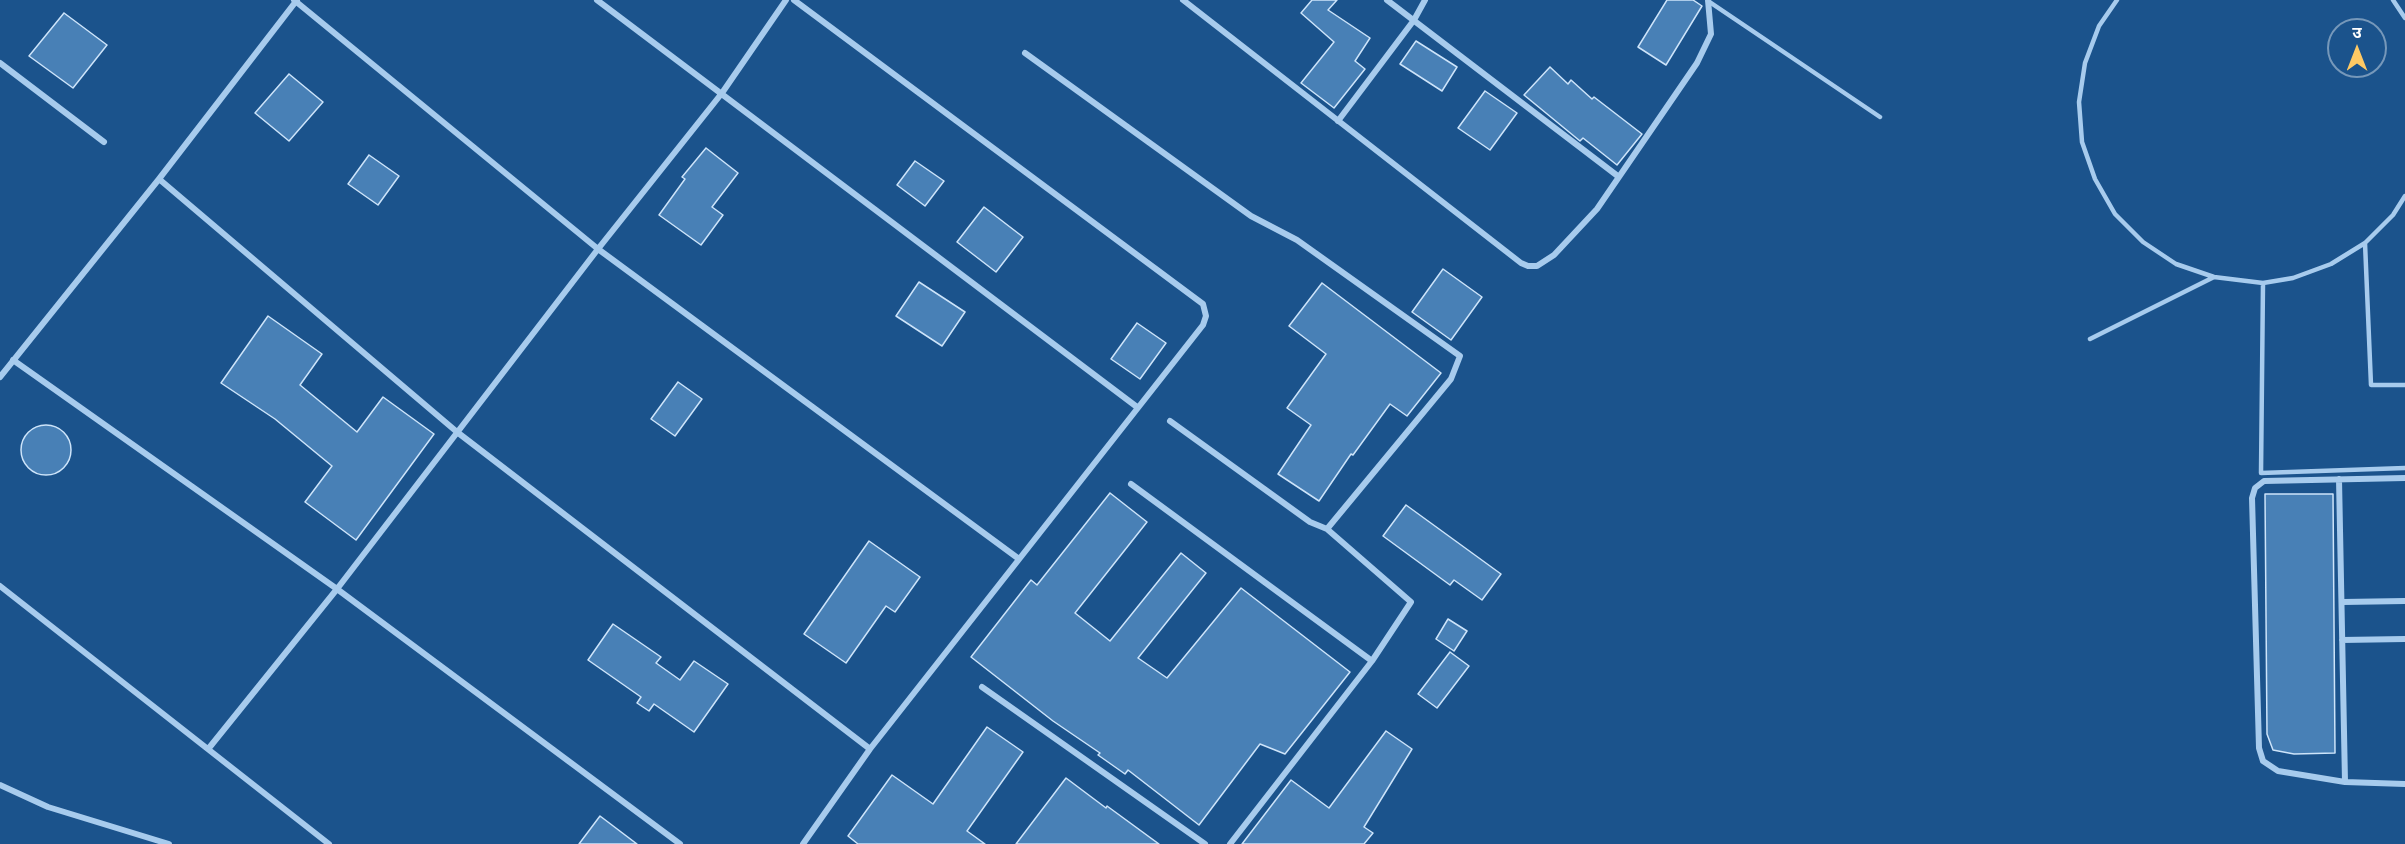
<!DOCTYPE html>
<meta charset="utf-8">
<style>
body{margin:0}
#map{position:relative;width:2405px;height:844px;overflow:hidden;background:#1b538c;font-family:Mulish,"Noto Sans Devanagari",sans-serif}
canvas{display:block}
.north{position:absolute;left:2327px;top:18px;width:60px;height:60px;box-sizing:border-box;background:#1b538c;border:2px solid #7698ba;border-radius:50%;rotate:0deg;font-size:16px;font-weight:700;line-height:24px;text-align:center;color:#fff}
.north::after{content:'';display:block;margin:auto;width:21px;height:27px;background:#fec964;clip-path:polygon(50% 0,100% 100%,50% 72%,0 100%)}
</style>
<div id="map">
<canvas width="2405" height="844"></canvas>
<div class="north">उ</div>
</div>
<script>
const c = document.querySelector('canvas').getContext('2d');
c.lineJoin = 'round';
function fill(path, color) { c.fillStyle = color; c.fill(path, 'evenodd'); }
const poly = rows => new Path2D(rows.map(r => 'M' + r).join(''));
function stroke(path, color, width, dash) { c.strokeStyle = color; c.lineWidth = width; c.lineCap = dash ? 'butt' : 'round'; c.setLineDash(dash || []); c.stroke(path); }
const building = poly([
 [1312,0,1337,0,1328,10,1370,38,1355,61,1365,69,1334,108,1301,83,1334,42,1301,13,1312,0],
 [1667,0,1693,0,1702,6,1666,65,1638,47,1667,0],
 [64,13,107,45,73,88,29,56,64,13],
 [1416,41,1457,67,1442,91,1400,64,1416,41],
 [1550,67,1568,84,1571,80,1592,99,1594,97,1642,134,1617,165,1583,138,1580,141,1524,95,1550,67],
 [289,74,323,102,289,141,255,113,289,74],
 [1485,91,1517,113,1490,150,1458,128,1485,91],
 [706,148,738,173,712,207,723,215,701,245,659,215,685,179,682,177,706,148],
 [369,155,399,176,378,205,348,184,369,155],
 [915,161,944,181,925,206,897,185,915,161],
 [984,207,1023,237,996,272,957,242,984,207],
 [1443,269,1482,297,1451,340,1412,312,1443,269],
 [919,282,965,312,942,346,896,316,919,282],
 [1322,283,1441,373,1407,416,1390,404,1353,455,1351,454,1319,501,1278,474,1311,425,1287,408,1326,354,1289,326,1322,283],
 [268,316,322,354,300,385,357,432,383,397,434,434,356,540,305,502,332,466,275,419,221,383,268,316],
 [1137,323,1166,343,1140,379,1111,359,1137,323],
 [678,382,702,399,675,436,651,419,678,382],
 '21 450a25 25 0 1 1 50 0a25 25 0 1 1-50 0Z',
 [1110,493,1147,522,1075,613,1110,641,1181,553,1206,573,1138,658,1167,678,1241,588,1350,672,1285,754,1260,744,1199,825,1128,770,1125,774,1098,755,1100,753,1053,721,971,657,1031,580,1037,585,1110,493],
 [2265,494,2333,494,2335,753,2294,754,2273,750,2267,734,2265,494],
 [1406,505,1501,574,1482,600,1454,580,1450,585,1383,536,1406,505],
 [869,541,920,577,895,612,886,606,846,663,804,634,869,541],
 [1448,619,1467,631,1454,651,1436,639,1448,619],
 [613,624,661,657,656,663,680,680,694,661,728,684,694,732,654,704,649,711,637,703,641,697,588,660,613,624],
 [1450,652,1469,666,1437,708,1418,694,1450,652],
 [987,727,1023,752,967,831,985,844,858,844,848,836,892,775,933,804,987,727],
 [1386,731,1412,749,1364,827,1373,833,1364,844,1242,844,1291,780,1329,808,1386,731],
 [1066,778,1106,808,1107,806,1159,844,1016,844,1066,778],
 [600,816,637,844,579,844,600,816]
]);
fill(building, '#4880b6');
stroke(building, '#cde4fa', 1.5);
stroke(poly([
 [2117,0,2099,26,2085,63,2079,102,2082,142,2095,179,2115,214,2143,242,2176,264,2214,277,2263,283,2293,278,2331,264,2365,243,2393,215,2405,196],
 [2393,0,2405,18],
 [1708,1,1880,117],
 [2365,243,2371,385,2405,385],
 [2263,283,2261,473,2405,468],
 [2090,339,2214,277]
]), '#a7cbed', 4.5);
stroke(poly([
 [294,0,598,249,1019,559],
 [597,0,1137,407],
 [794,0,1203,304,1206,316,1203,325,870,749,803,844],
 [1183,0,1521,263,1528,266,1537,266,1554,255,1597,209,1697,63,1711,34,1708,0],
 [1387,0,1619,177],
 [1025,53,1251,216,1297,240,1460,356,1451,379,1327,529],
 [0,63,104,142],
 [1338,121,1414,20,1425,0],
 [159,179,457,432,870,749],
 [13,360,337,589,680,844],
 [0,377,159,179,297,0],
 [1170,421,1310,522,1327,529,1411,602,1372,661,1230,844],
 [2405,478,2264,481,2255,488,2252,498,2259,748,2263,761,2278,771,2345,782,2405,784],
 [2339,479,2345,782],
 [1131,484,1372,661],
 [0,586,329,844],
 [2343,602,2405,601],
 [2342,640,2405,639],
 [982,687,1205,844],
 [209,748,337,589,598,249,722,93,786,0],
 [0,785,48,807,169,844]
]), '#a7cbed', 6);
</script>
